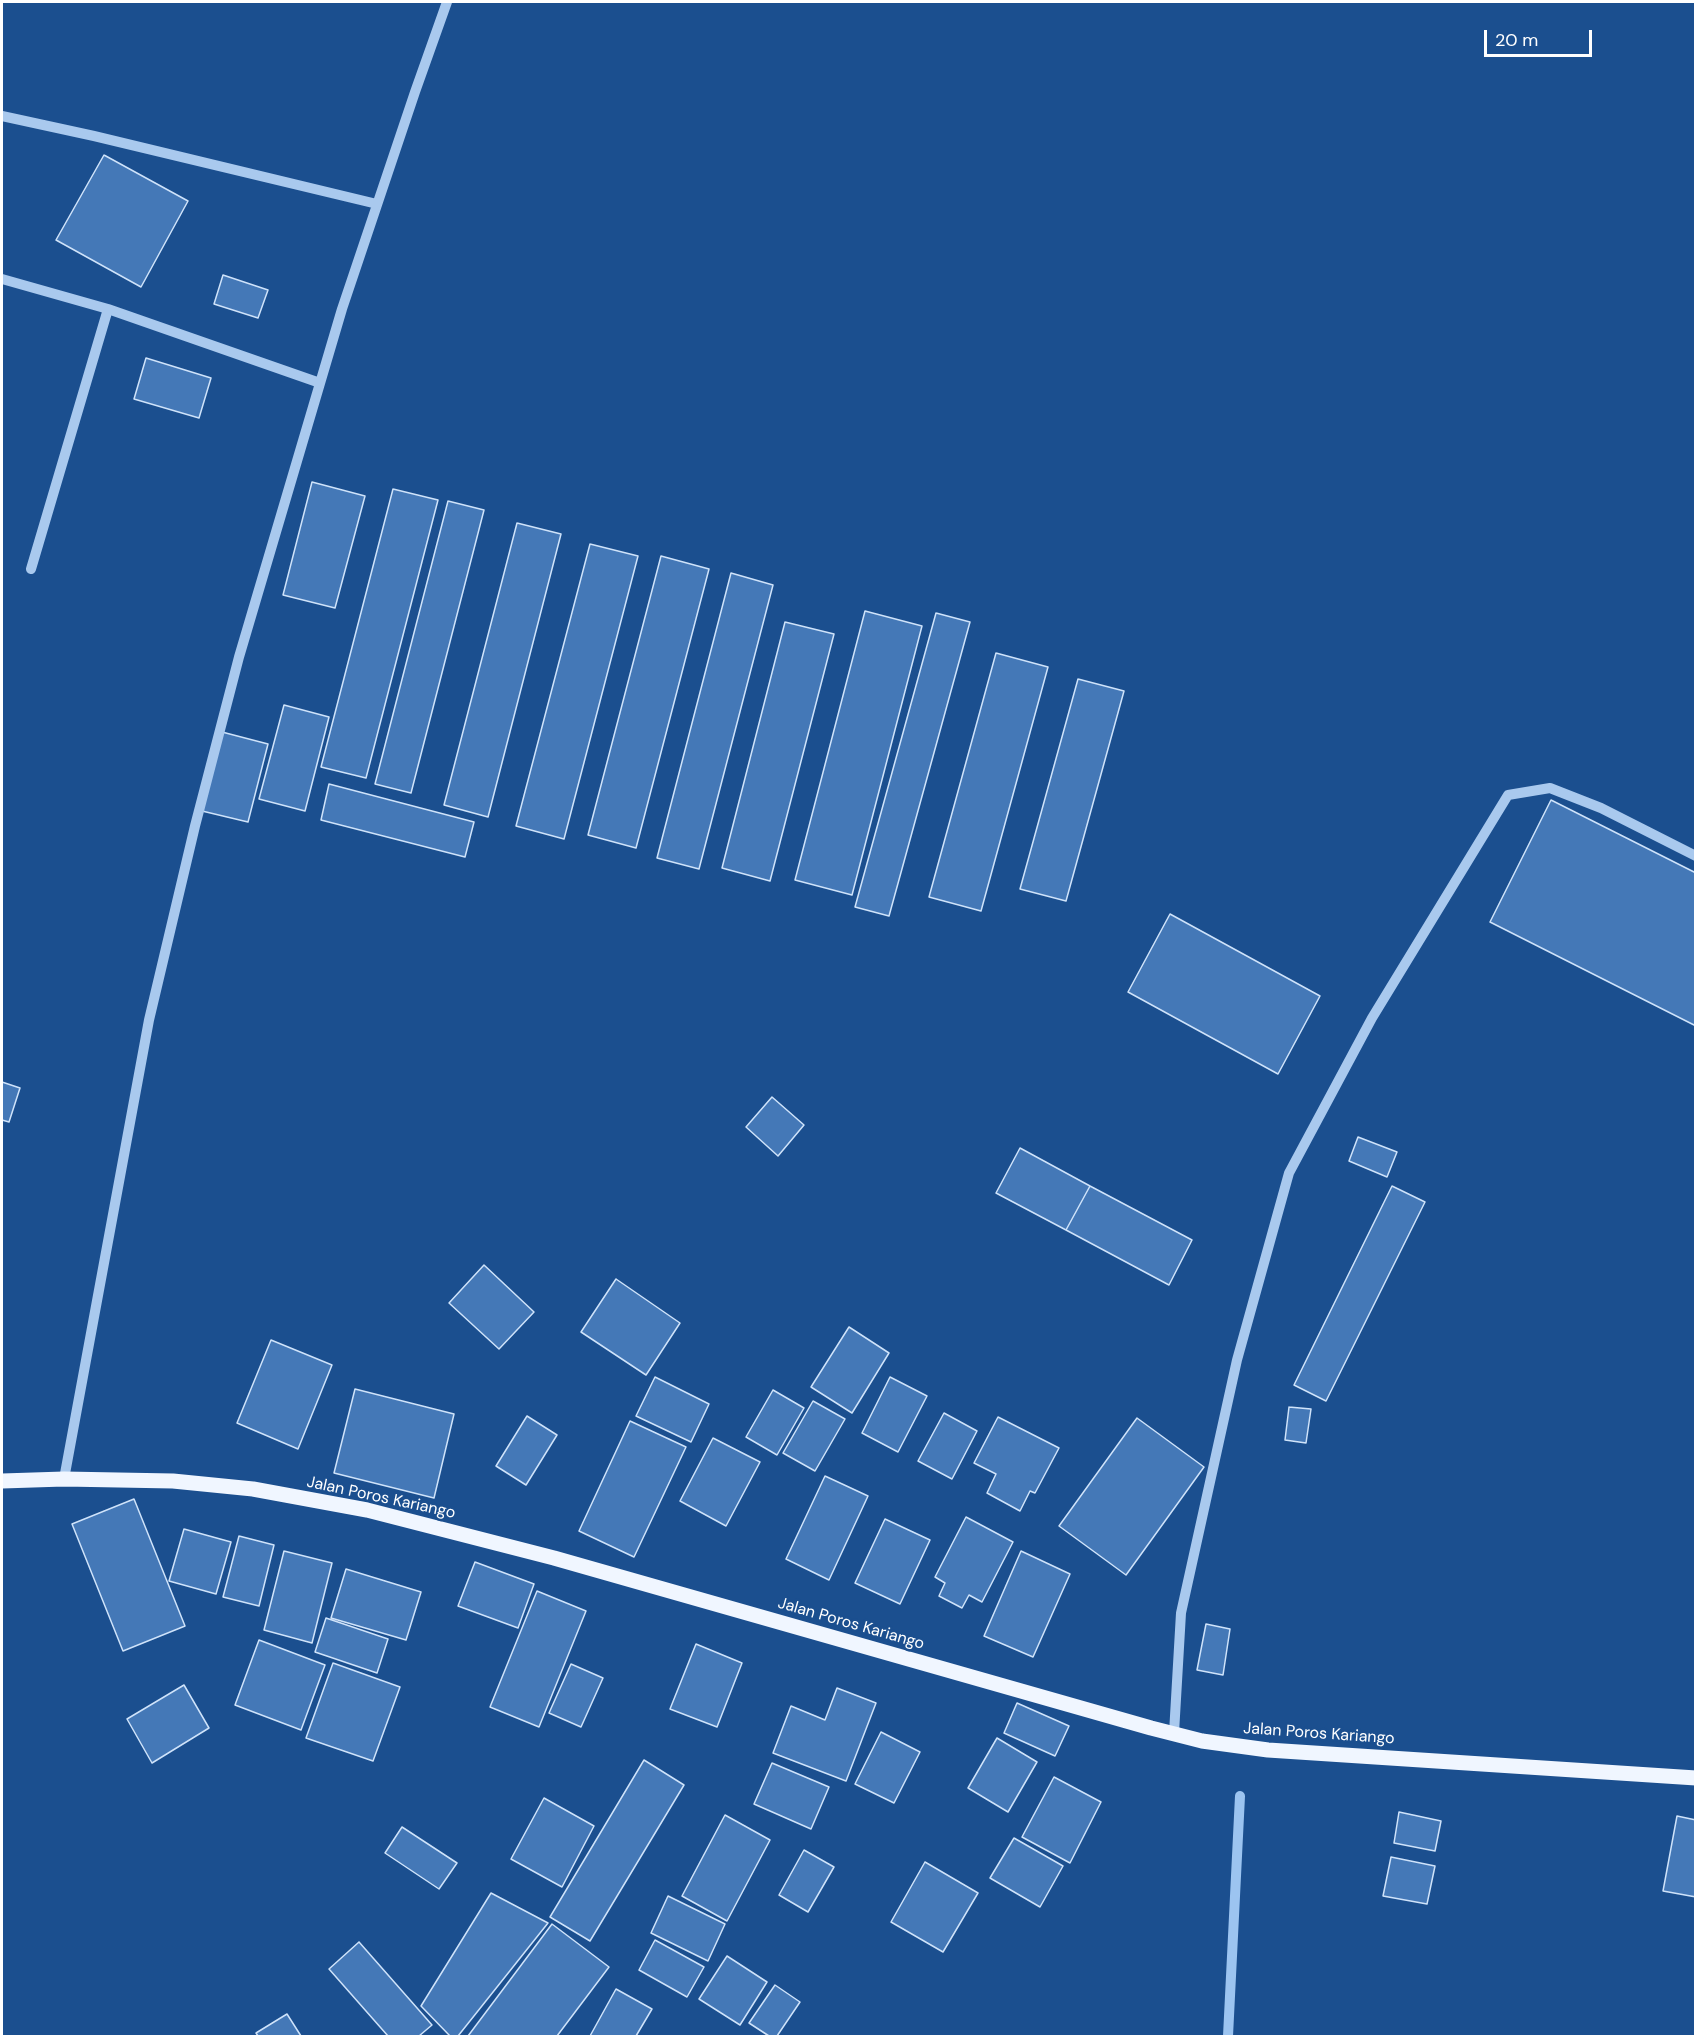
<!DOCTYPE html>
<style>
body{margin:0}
#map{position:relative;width:1697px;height:2038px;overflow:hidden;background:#1b4f8f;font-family:"DM Sans",sans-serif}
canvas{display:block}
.frame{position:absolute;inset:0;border:3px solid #fff;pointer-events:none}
.scale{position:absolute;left:1484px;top:30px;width:108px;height:27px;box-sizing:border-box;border:3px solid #fff;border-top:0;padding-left:8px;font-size:18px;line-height:21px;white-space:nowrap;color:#fff;-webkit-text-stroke:4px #1b4f8f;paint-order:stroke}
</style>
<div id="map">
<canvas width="1697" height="2038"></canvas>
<div class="frame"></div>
<div class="scale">20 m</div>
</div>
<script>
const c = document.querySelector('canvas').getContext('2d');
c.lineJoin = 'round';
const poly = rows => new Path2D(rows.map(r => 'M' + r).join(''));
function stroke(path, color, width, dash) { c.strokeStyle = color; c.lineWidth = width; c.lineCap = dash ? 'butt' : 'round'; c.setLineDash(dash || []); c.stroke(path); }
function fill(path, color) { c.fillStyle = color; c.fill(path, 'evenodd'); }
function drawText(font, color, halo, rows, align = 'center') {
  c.font = font + ' "DM Sans",sans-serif'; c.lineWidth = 5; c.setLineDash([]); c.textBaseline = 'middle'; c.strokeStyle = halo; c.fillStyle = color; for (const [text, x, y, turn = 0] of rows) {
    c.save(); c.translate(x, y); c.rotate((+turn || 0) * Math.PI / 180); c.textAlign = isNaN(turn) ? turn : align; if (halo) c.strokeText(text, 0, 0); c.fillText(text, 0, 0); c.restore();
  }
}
stroke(poly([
 [1228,2036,1240,1796]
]), '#9cc4f0', 10);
const building = poly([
 [104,155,188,201,141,287,56,240,104,155],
 [223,275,268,290,258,318,214,304,223,275],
 [146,358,211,378,199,418,134,399,146,358],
 [312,482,365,496,335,608,283,595,312,482],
 [393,489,438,500,366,778,321,767,393,489],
 [448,501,484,510,411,793,375,784,448,501],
 [517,523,561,534,488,817,444,805,517,523],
 [590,544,638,556,564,839,516,826,590,544],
 [661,556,709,569,636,848,588,835,661,556],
 [731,573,773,585,699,869,657,858,731,573],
 [865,611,922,626,852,895,795,880,865,611],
 [936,613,970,622,889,916,855,907,936,613],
 [785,622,834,634,770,881,722,868,785,622],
 [996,653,1048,667,981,911,929,897,996,653],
 [1078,679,1124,691,1066,901,1020,889,1078,679],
 [284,705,329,717,305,811,259,799,284,705],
 [222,732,268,744,248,822,202,811,222,732],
 [329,784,474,822,465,857,321,820,329,784],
 [1551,800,1696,873,1696,1026,1490,922,1551,800],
 [1170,914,1320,996,1278,1074,1128,992,1170,914],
 [2,1082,20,1088,9,1122,2,1120,2,1082],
 [772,1097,804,1125,778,1156,746,1127,772,1097],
 [1358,1137,1397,1152,1387,1177,1349,1161,1358,1137],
 [1020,1148,1090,1186,1066,1230,996,1193,1020,1148],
 [1090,1186,1192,1240,1169,1285,1066,1230,1090,1186],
 [1392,1186,1425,1202,1326,1401,1294,1385,1392,1186],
 [484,1265,534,1312,499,1349,449,1303,484,1265],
 [616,1279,680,1323,646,1375,581,1332,616,1279],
 [849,1327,889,1353,852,1413,811,1387,849,1327],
 [271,1340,332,1365,298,1449,237,1423,271,1340],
 [655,1377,709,1404,691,1442,636,1416,655,1377],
 [890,1377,927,1396,898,1452,862,1433,890,1377],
 [355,1389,454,1414,434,1498,334,1473,355,1389],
 [773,1390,804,1408,777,1455,746,1437,773,1390],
 [813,1401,845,1419,815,1471,783,1453,813,1401],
 [1289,1407,1311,1409,1306,1443,1285,1440,1289,1407],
 [944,1413,977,1431,952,1479,918,1461,944,1413],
 [527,1416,557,1435,526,1485,496,1466,527,1416],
 [998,1417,1059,1448,1035,1493,1030,1491,1020,1511,987,1493,996,1474,974,1463,998,1417],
 [1137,1418,1204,1467,1126,1575,1059,1526,1137,1418],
 [630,1421,686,1447,634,1557,579,1531,630,1421],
 [713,1438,760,1462,726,1526,680,1501,713,1438],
 [825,1476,868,1496,829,1580,786,1559,825,1476],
 [134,1499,185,1626,123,1651,72,1524,134,1499],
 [966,1517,1013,1542,982,1602,969,1595,962,1608,939,1596,945,1583,935,1577,966,1517],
 [885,1519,930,1540,900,1604,855,1583,885,1519],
 [184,1529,231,1542,216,1594,169,1581,184,1529],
 [239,1536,274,1545,259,1606,223,1597,239,1536],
 [284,1551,332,1563,312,1643,264,1630,284,1551],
 [1021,1551,1070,1574,1033,1657,984,1636,1021,1551],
 [475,1562,534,1584,518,1628,458,1606,475,1562],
 [346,1569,421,1592,406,1640,331,1618,346,1569],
 [537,1591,586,1611,539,1727,490,1707,537,1591],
 [326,1618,388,1639,377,1673,315,1652,326,1618],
 [1206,1624,1230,1629,1223,1675,1197,1670,1206,1624],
 [259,1640,325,1665,301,1730,235,1705,259,1640],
 [696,1644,742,1663,717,1727,670,1709,696,1644],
 [333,1663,400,1687,373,1761,306,1738,333,1663],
 [571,1664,603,1678,581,1727,549,1713,571,1664],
 [184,1685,209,1728,152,1763,127,1719,184,1685],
 [837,1688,876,1703,846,1781,773,1753,791,1706,825,1720,837,1688],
 [1017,1703,1069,1726,1055,1756,1004,1733,1017,1703],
 [881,1732,920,1752,894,1803,855,1784,881,1732],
 [997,1738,1037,1762,1008,1812,968,1788,997,1738],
 [644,1760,684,1785,590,1941,550,1917,644,1760],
 [772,1763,829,1787,811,1829,754,1804,772,1763],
 [1054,1777,1101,1802,1070,1863,1022,1837,1054,1777],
 [544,1798,594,1826,562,1887,511,1859,544,1798],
 [1399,1812,1441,1821,1435,1851,1394,1843,1399,1812],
 [725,1815,770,1840,727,1921,682,1896,725,1815],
 [1677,1816,1696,1820,1696,1897,1663,1891,1677,1816],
 [402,1827,457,1863,439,1889,385,1853,402,1827],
 [1014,1838,1063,1866,1040,1907,990,1878,1014,1838],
 [804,1850,834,1867,808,1912,779,1895,804,1850],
 [1391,1857,1435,1866,1427,1904,1383,1896,1391,1857],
 [925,1862,978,1893,943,1952,891,1922,925,1862],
 [491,1893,548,1923,458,2036,450,2036,421,2006,491,1893],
 [668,1896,725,1924,708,1961,651,1933,668,1896],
 [552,1924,609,1967,557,2036,468,2036,552,1924],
 [655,1940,704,1967,687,1997,639,1970,655,1940],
 [359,1942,432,2025,419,2036,388,2036,329,1969,359,1942],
 [727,1956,767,1982,740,2025,699,1999,727,1956],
 [775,1985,800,2002,777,2036,769,2036,749,2023,775,1985],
 [616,1989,652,2009,636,2036,590,2036,616,1989],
 [287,2014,301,2036,258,2036,256,2033,287,2014]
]);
fill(building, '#4478b7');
stroke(building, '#cfe3fa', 1.5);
stroke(poly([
 [2,116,94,136,377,204],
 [2,279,108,309,320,383],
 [31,569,108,309],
 [64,1479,149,1020,195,826,239,657,342,309,415,92,447,2],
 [1174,1733,1181,1613,1237,1360,1289,1173,1372,1018,1508,795,1550,788,1601,808,1696,856]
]), '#a9c9ee', 10);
stroke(poly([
 [2,1481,64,1479,173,1481,253,1489,367,1510,554,1558,1151,1728,1202,1741,1268,1750,1696,1778]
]), '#f0f6ff', 15);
drawText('16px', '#fff', '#1b4f8f', [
 ["Jalan Poros Kariango",381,1498,12],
 ["Jalan Poros Kariango",851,1624,16],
 ["Jalan Poros Kariango",1319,1734,4]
]);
</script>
